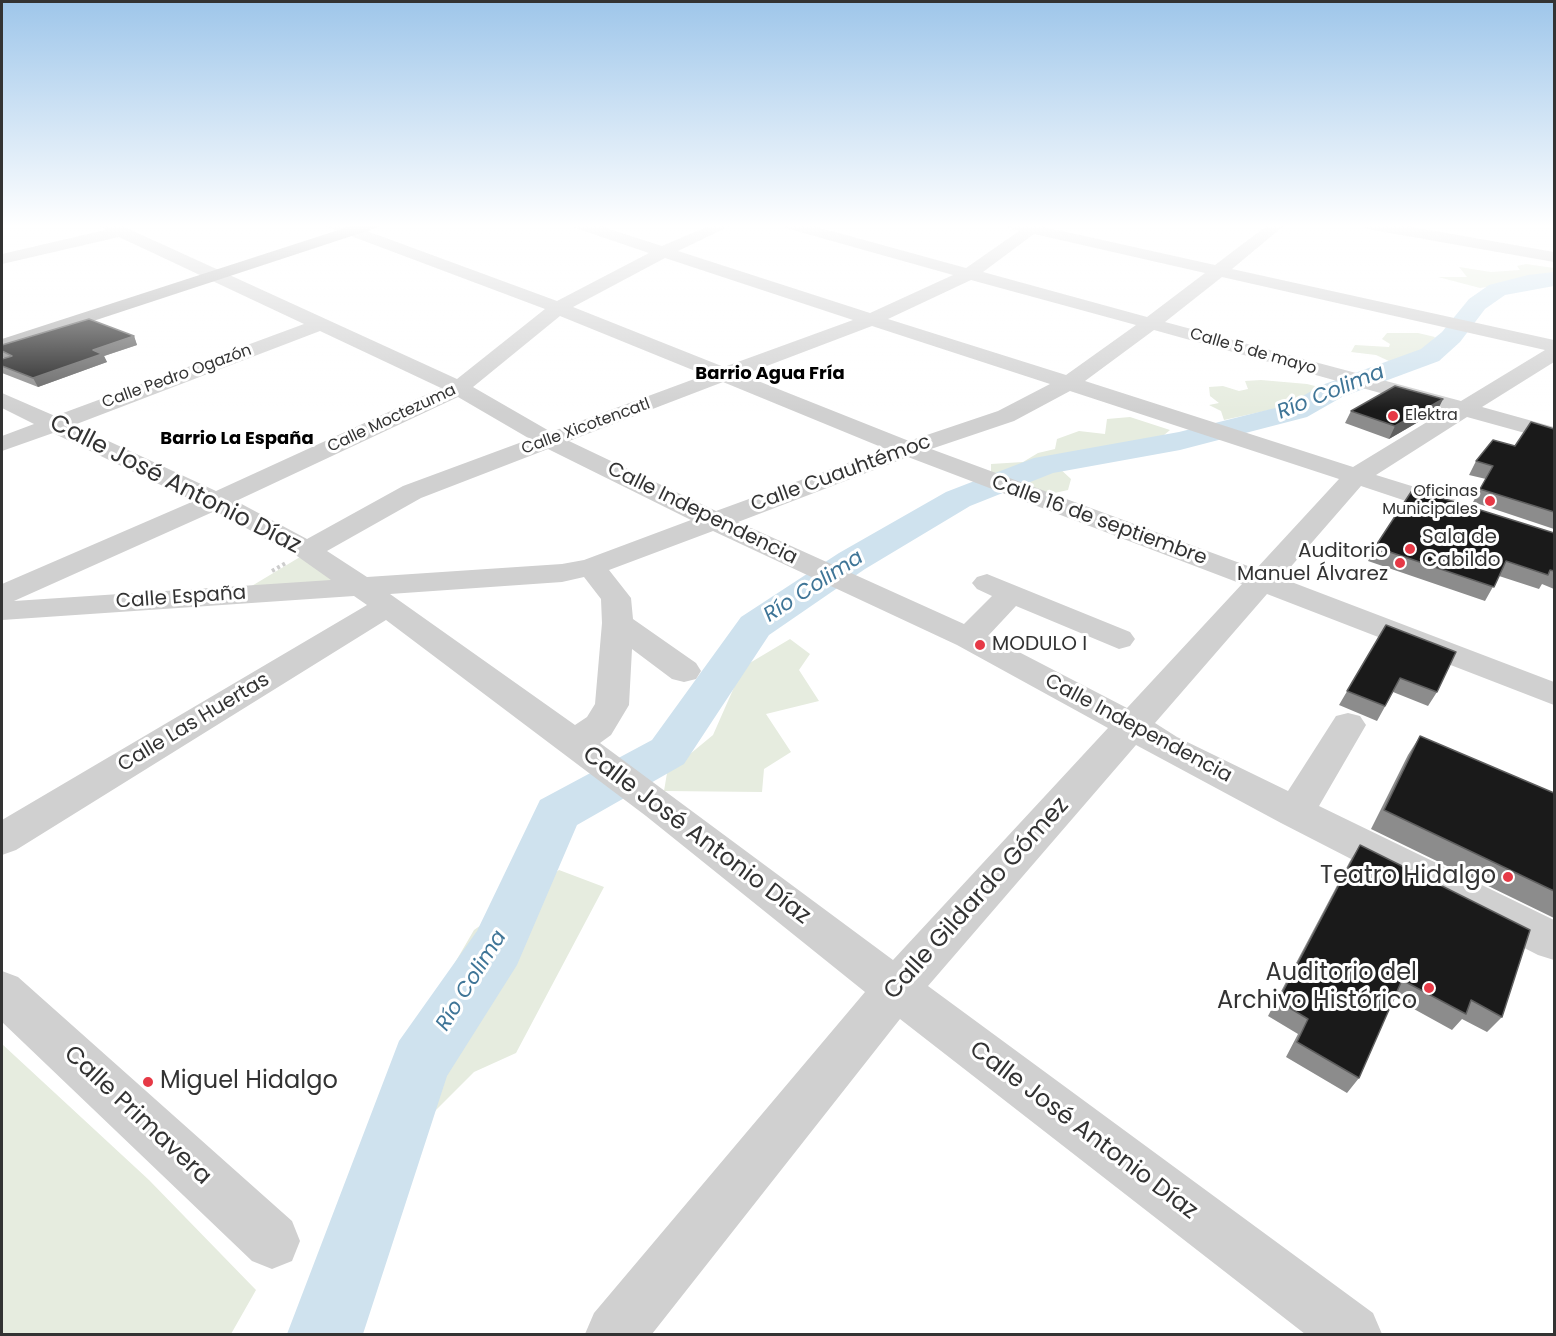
<!DOCTYPE html>
<meta charset="utf-8">
<style>
body{margin:0}
#map{position:relative;width:1556px;height:1336px;overflow:hidden;background:#fff;font-family:Poppins,sans-serif}
canvas{display:block}
.frame{position:absolute;inset:0;border:3px solid #333;pointer-events:none}
</style>
<div id="map">
<canvas width="1556" height="1336"></canvas>
<div class="frame"></div>
</div>
<script>
const c = document.querySelector('canvas').getContext('2d');
c.lineJoin = 'round';
function fill(path, color) { c.fillStyle = color; c.fill(path, 'evenodd'); }
const poly = rows => new Path2D(rows.map(r => 'M' + r).join(''));
function stroke(path, color, width, dash) { c.strokeStyle = color; c.lineWidth = width; c.lineCap = dash ? 'butt' : 'round'; c.setLineDash(dash || []); c.stroke(path); }
function drawText(font, color, halo, rows, align = 'center') {
  c.font = font + ' Poppins,sans-serif'; c.lineWidth = 6; c.setLineDash([]); c.textBaseline = 'middle'; c.strokeStyle = halo; c.fillStyle = color; for (const [text, x, y, turn = 0] of rows) {
    c.save(); c.translate(x, y); c.rotate((+turn || 0) * Math.PI / 180); c.textAlign = isNaN(turn) ? turn : align; if (halo) c.strokeText(text, 0, 0); c.fillText(text, 0, 0); c.restore();
  }
}
fill(poly([
 [1526,264,1554,268,1554,277,1480,288,1438,277,1467,277,1459,267,1491,272,1520,270,1517,266],
 [1387,333,1418,333,1435,337,1424,353,1391,362,1376,355,1351,352,1355,345,1389,347,1390,344,1382,339],
 [1261,380,1307,384,1323,388,1283,407,1224,420,1221,411,1209,405,1219,403,1210,396,1209,387,1223,386,1239,391,1248,389,1245,381],
 [1130,417,1170,430,1157,441,1130,453,1090,454,1080,464,1058,467,1071,479,1068,490,1050,494,991,472,991,464,1023,462,1038,453,1055,449,1057,439,1079,431,1105,434,1107,419],
 [300,557,340,580,250,587],
 [790,639,810,654,799,670,819,701,766,714,791,752,764,769,762,792,664,791,667,773,713,735,743,667],
 [559,870,604,887,516,1053,474,1072,425,1121,400,1057,474,930],
 [2,1044,149,1180,256,1290,231,1334,2,1334]
]), '#e6ecdf');
fill(poly([
 [1554,272,1554,286,1505,295,1485,309,1460,342,1439,361,1342,397,1307,417,1180,450,1053,473,970,506,865,569,769,635,684,764,577,825,517,965,447,1076,363,1334,287,1334,399,1041,477,931,540,800,652,740,741,617,839,553,946,492,1034,458,1179,432,1287,405,1322,385,1421,349,1442,332,1469,299,1489,285,1528,275,1554,272]
]), '#cfe2ee');
stroke(poly([
 [272,571,286,563]
]), '#cdcdcd', 4, [3, 3]);
fill(poly([
 [97,224,118,224,457,379,545,309,327,227,325,224,348,224,557,301,649,253,572,227,570,224,594,224,662,246,713,224,734,224,678,251,870,313,953,275,782,227,780,224,806,224,966,268,1019,231,1009,228,1007,224,1045,224,1044,227,1215,265,1269,224,1286,224,1232,269,1554,340,1554,362,1482,407,1554,427,1554,441,1467,417,1376,475,1460,501,1464,507,1460,513,1451,515,1442,513,1361,486,1281,578,1554,682,1554,705,1267,594,1155,723,1177,737,1288,791,1336,716,1348,713,1360,716,1366,725,1319,806,1554,920,1554,960,1538,955,1281,823,1136,745,928,986,1373,1313,1382,1334,1305,1334,900,1019,652,1334,585,1334,594,1313,865,992,646,816,386,620,16,850,2,855,2,820,367,605,354,596,2,620,2,584,194,501,53,433,2,451,2,436,34,424,2,408,2,393,55,416,304,324,119,237,2,264,2,254,105,230,97,224],
 [1034,234,1205,273,1147,317,983,272,1034,234],
 [665,258,853,320,724,367,573,307,665,258],
 [1222,277,1545,350,1461,401,1165,322,1222,277],
 [971,280,1136,325,1066,375,888,319,971,280],
 [560,316,705,375,551,432,473,387,560,316],
 [872,326,1050,384,998,411,909,441,743,375,872,326],
 [1154,330,1445,411,1353,467,1085,381,1154,330],
 [320,331,441,388,216,491,74,425,320,331],
 [723,382,886,449,716,511,569,441,723,382],
 [1070,391,1339,479,1256,569,931,449,1014,421,1070,391],
 [458,397,530,439,403,486,307,539,236,501,458,397],
 [548,449,691,520,584,560,562,564,367,577,327,551,421,498,548,449],
 [908,457,1242,584,1127,708,988,636,1016,606,1119,649,1130,646,1135,639,1130,632,987,574,977,577,972,583,977,589,992,596,964,624,738,522,908,457],
 [215,511,297,556,331,580,14,601,215,511],
 [713,531,957,645,1108,728,893,960,600,743,611,735,629,705,632,649,672,679,684,682,696,679,701,671,696,663,633,619,631,598,609,570,713,531],
 [584,577,601,599,602,623,595,704,587,717,575,725,390,594,562,582,584,577],
 [1360,224,1396,224,1554,252,1554,262,1367,229,1360,224],
 [2,971,18,977,292,1221,300,1241,292,1261,272,1269,252,1261,2,1022,2,971]
]), '#d0d0d0');
fill(poly([
 [357,224,381,224,379,227,2,351,2,339,357,224]
]), '#ababab');
fill(poly([
 [134,336,137,345,104,356,107,362,38,387,2,373,2,359,4,358,2,357,2,345],
 [1443,399,1437,411,1389,439,1345,423,1351,411],
 [1554,429,1554,529,1473,502,1486,479,1469,475,1476,461],
 [1554,533,1554,589,1542,584,1539,589,1499,576,1485,601,1368,561,1375,547],
 [1386,625,1437,692,1428,706,1393,692,1377,721,1339,705],
 [1420,736,1554,793,1554,918,1371,829,1408,755],
 [1360,845,1502,1017,1487,1032,1462,1019,1452,1030,1394,998,1359,1078,1347,1093,1286,1057,1298,1034,1268,1016,1350,861]
]), '#8c8c8c');
fill(poly([
 [134,336,137,345,104,356,107,362,38,387,33,378,93,350],
 [1443,399,1437,411,1389,439,1395,426]
]), '#5f5f5f');
const building = poly([
 [89,319,134,336,93,350,102,354,33,378,2,366,2,359,12,356,2,351,2,345,89,319],
 [1395,386,1443,399,1395,426,1351,411,1395,386],
 [1531,422,1554,429,1554,512,1480,489,1493,466,1476,461,1493,440,1515,446,1531,422],
 [1413,489,1554,533,1554,571,1550,570,1548,575,1506,561,1494,587,1375,547,1413,489],
 [1386,625,1456,652,1437,692,1400,678,1385,706,1347,691,1386,625],
 [1420,736,1554,793,1554,891,1384,810,1420,736],
 [1360,845,1530,930,1502,1017,1471,1000,1466,1014,1402,980,1359,1078,1297,1042,1308,1019,1278,1001,1360,845]
]);
fill(building, '#1a1a1a');
stroke(building, '#5f5f5f', 1.5);
const sky = c.createLinearGradient(0, 0, 0, 411);
sky.addColorStop(0, '#9ec6ea');
sky.addColorStop(0.55, '#fff');
sky.addColorStop(1, '#ffffff00');
c.fillStyle = sky;
c.fillRect(0, 0, 1556, 411);
for (const [x, y, r, color] of [
 [1393,416,6,"#e63946"],
 [1490,501,6,"#e63946"],
 [1410,549,6,"#e63946"],
 [1400,563,6,"#e63946"],
 [980,645,6,"#e63946"],
 [1508,877,6,"#e63946"],
 [1429,988,6,"#e63946"],
 [148,1082,6,"#e63946"]
]) { const dot = new Path2D(); dot.arc(x, y, r, 0, 2 * Math.PI); c.fillStyle = color; c.fill(dot); stroke(dot, '#fff', 2); }
drawText('16px', '#333', '#fff', [
 ["Calle 5 de mayo",1253,352,16],
 ["Calle Pedro Ogazón",177,377,-20],
 ["Calle Moctezuma",392,419,-25],
 ["Calle Xicotencatl",586,427,-20]
]);
drawText('16px', '#333', '#fff', [
 ["Elektra",1405,416],
 ["Oficinas",1478,492,"right"],
 ["Municipales",1478,510,"right"]
], 'left');
drawText('bold 18px', '#000', '#fff', [
 ["Barrio Agua Fría",770,374],
 ["Barrio La España",237,439]
]);
drawText('20px', '#333', '#fff', [
 ["Calle Cuauhtémoc",841,474,-20],
 ["Calle Independencia",702,514,26],
 ["Calle 16 de septiembre",1099,521,20],
 ["Calle España",181,598,-4],
 ["Calle Las Huertas",194,723,-31],
 ["Calle Independencia",1138,729,28]
]);
drawText('20px', '#333', '#fff', [
 ["Sala de",1422,538],
 ["Cabildo",1422,561],
 ["Auditorio",1388,552,"right"],
 ["Manuel Álvarez",1388,575,"right"],
 ["MODULO I",992,645]
], 'left');
drawText('italic 21px', '#3f7597', '#fff', [
 ["Río Colima",1331,393,-22],
 ["Río Colima",814,587,-33],
 ["Río Colima",472,981,-58]
]);
drawText('24px', '#333', '#fff', [
 ["Calle José Antonio Díaz",175,485,27],
 ["Calle José Antonio Díaz",696,836,37],
 ["Calle Gildardo Gómez",977,899,-48],
 ["Calle Primavera",137,1116,43],
 ["Calle José Antonio Díaz",1083,1131,37]
]);
drawText('24px', '#333', '#fff', [
 ["Teatro Hidalgo",1496,877],
 ["Auditorio del",1417,974],
 ["Archivo Histórico",1417,1002],
 ["Miguel Hidalgo",160,1082,"left"]
], 'right');
</script>
